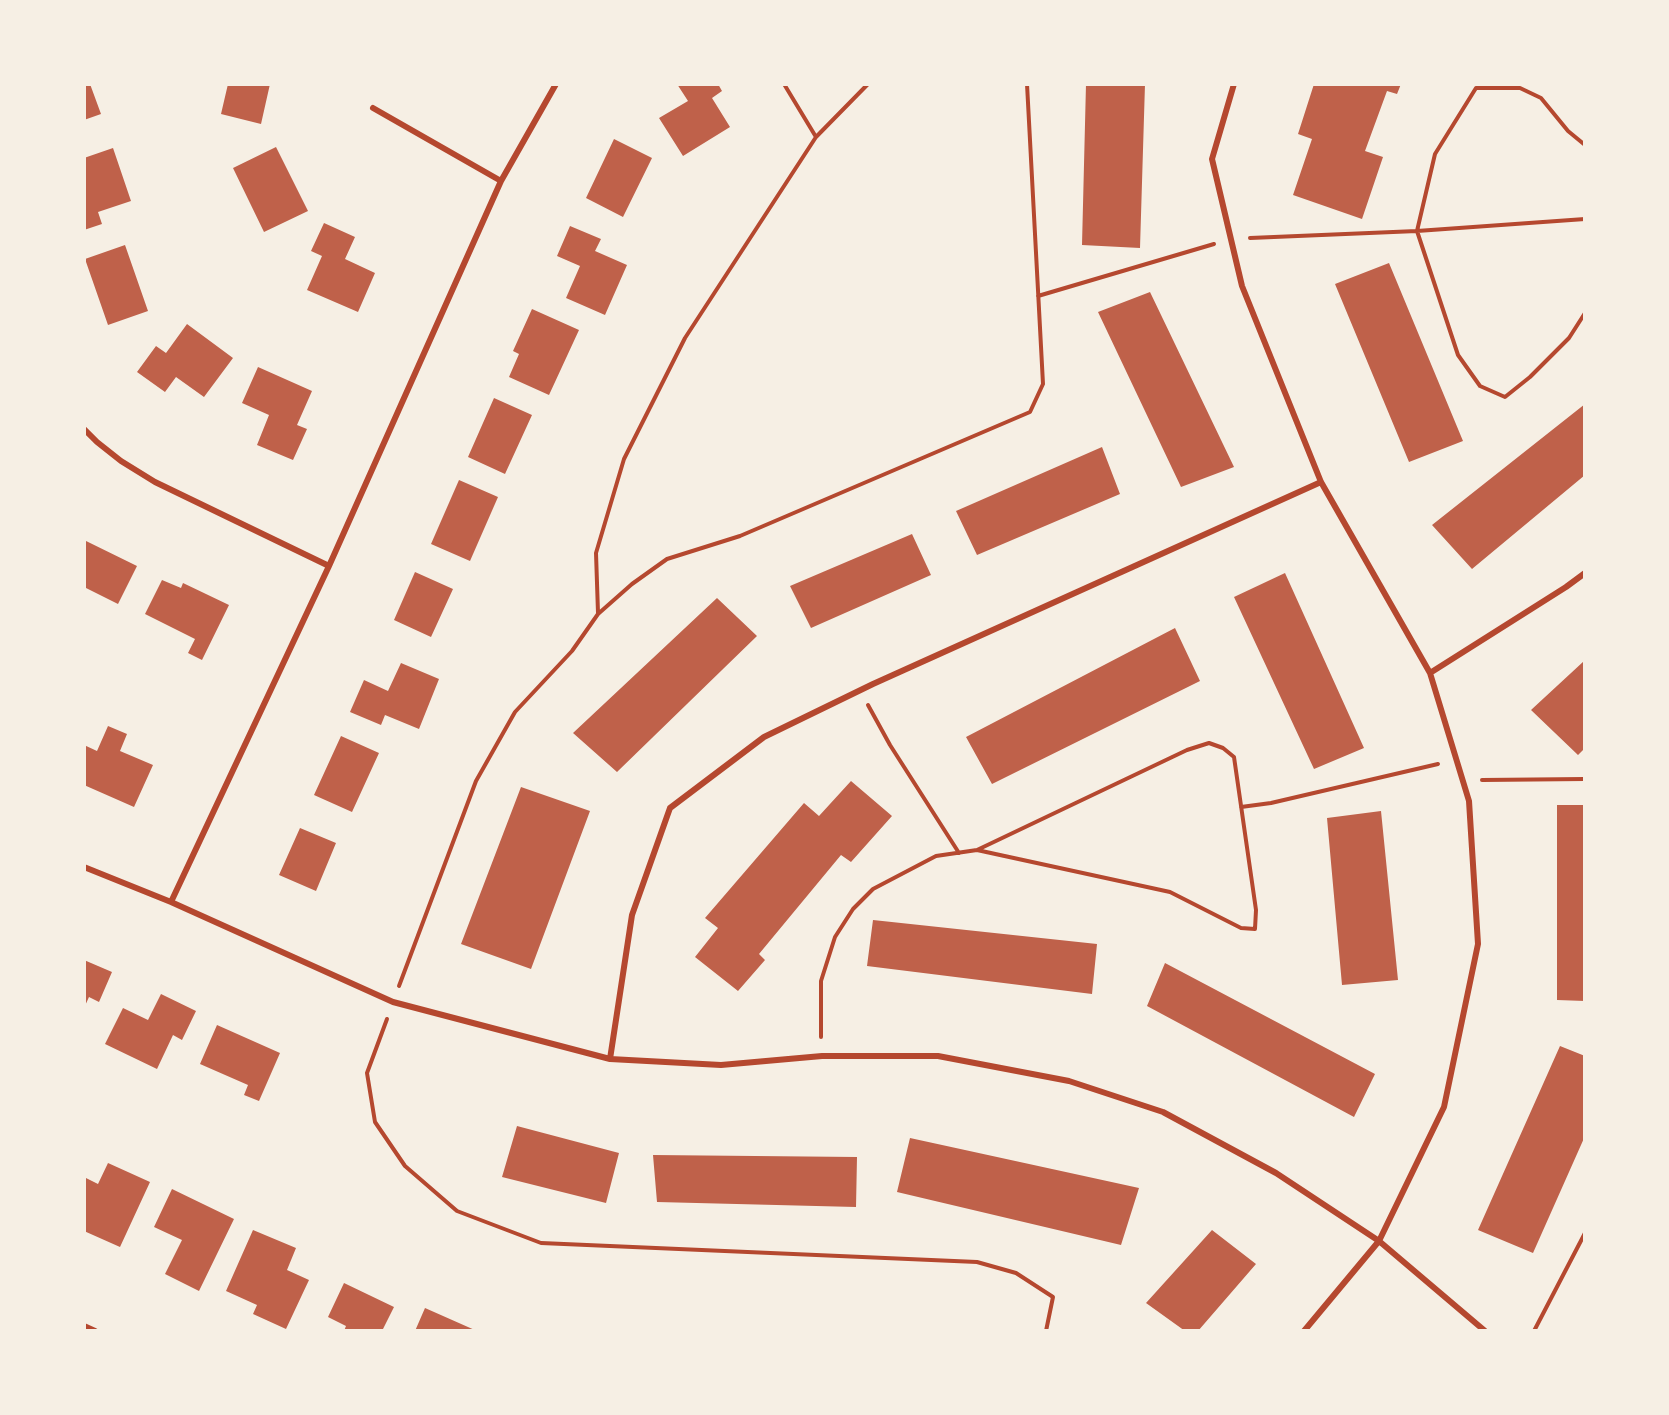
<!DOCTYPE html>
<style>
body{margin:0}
#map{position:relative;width:1669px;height:1415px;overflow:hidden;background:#f6efe4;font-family:"Sofia Sans Condensed",sans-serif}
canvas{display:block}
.frame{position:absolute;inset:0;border:86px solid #f6efe4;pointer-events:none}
</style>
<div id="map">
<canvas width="1669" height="1415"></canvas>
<div class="frame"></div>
</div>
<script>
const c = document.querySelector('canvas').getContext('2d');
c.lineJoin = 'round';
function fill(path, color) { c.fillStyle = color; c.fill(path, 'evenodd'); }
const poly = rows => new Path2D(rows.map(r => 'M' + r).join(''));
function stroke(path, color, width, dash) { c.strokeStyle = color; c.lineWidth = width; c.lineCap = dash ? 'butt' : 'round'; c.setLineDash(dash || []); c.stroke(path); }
fill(poly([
 [84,84,90,84,101,114,84,120],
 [228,84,270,84,261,124,221,114],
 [677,84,718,84,722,91,712,98,730,127,683,156,659,118,688,101],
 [1086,84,1145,84,1140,248,1082,245],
 [1314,84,1401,84,1397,94,1387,91,1365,151,1383,157,1362,219,1293,195,1312,139,1298,134],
 [614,139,652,158,623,217,586,198],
 [276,147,308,211,264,232,233,168],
 [113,148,131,201,98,212,102,224,84,230,84,158],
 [324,223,355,237,345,259,375,273,358,312,307,290,322,256,311,251],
 [570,226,601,239,595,251,627,265,605,315,566,298,580,266,557,256],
 [125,245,148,311,108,325,85,259],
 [1389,263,1463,441,1409,462,1335,284],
 [1150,292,1234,467,1181,487,1098,312],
 [532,309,579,330,549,395,509,377,519,354,513,351],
 [187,324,233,358,204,397,176,377,165,392,137,372,156,346,166,353],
 [258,367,312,391,297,425,307,429,293,460,257,445,269,415,242,403],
 [494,398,532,415,505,474,468,457],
 [1585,404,1585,475,1472,569,1432,525],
 [1102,447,1120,494,977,555,956,511],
 [459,480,498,497,470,561,431,544],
 [912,534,931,575,811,628,790,586],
 [84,540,137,566,118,604,84,587],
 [415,572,453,589,431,637,394,620],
 [1285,573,1364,748,1314,769,1234,597],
 [162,580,181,588,183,583,229,605,202,660,188,653,195,639,145,614],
 [717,598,757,636,617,772,573,733],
 [1175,628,1200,681,992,784,966,737],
 [1584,661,1585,748,1578,755,1531,710],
 [401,663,439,679,419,729,385,715,381,725,350,712,364,680,388,691],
 [108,726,127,734,120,751,153,765,134,807,84,785,84,745,97,751],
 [341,736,379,753,352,812,314,795],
 [851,781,892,816,851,862,841,855,759,954,765,960,738,991,695,957,718,928,705,918,804,803,819,816],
 [521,787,590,811,531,969,461,944],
 [1557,805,1585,805,1585,1001,1557,1000],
 [1381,811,1398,980,1342,985,1327,818],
 [300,828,336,843,316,891,279,875],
 [873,920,1097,944,1092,994,867,966],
 [84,960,112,972,99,1002,89,997,84,1008],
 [1165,963,1375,1074,1354,1117,1147,1006],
 [161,994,196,1011,182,1040,173,1035,157,1069,105,1044,123,1008,148,1020],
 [217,1025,280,1053,259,1101,244,1095,248,1085,200,1064],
 [1560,1046,1585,1056,1585,1136,1533,1253,1478,1230],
 [517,1126,619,1153,606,1203,502,1177],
 [910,1138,1139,1188,1121,1245,897,1192],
 [653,1155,857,1157,856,1207,657,1202],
 [108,1163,150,1182,120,1247,84,1231,84,1177,98,1184],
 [172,1189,234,1219,199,1291,165,1274,182,1240,154,1227],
 [253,1230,296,1248,287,1270,309,1280,286,1329,253,1314,257,1305,226,1291],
 [1212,1230,1256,1264,1198,1331,1185,1331,1146,1303],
 [344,1283,394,1307,382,1331,344,1331,346,1326,328,1317],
 [425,1308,477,1331,415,1331]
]), '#bf614a');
stroke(poly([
 [784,84,816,137],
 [1585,145,1568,131,1541,98,1520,88,1476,88,1435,154,1417,231,1458,355,1480,386,1505,397,1530,377,1569,338,1585,313],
 [1250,238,1417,231,1585,219],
 [1038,296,1214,244],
 [598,613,596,553,624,459,685,338,816,137,868,84],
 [868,705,890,745,959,853],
 [1482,780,1585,779],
 [1241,807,1271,803,1438,764],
 [399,986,476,781,515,712,572,651,598,614,632,584,667,559,740,536,1030,412,1043,384,1027,84],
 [387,1019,367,1073,375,1122,405,1166,457,1211,541,1243,977,1262,1016,1273,1053,1297,1046,1331],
 [821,1037,821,981,835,937,853,909,873,889,936,856,977,850,1187,750,1209,743,1223,748,1234,757,1256,910,1255,929,1241,928,1170,892,977,850],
 [1534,1331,1585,1233]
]), '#b5482f', 4);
stroke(poly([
 [1234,84,1212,159,1242,286,1321,482,1430,673,1469,801,1478,944,1444,1107,1379,1241,1304,1331],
 [373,108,501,181],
 [84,429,97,442,121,461,155,482,329,566],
 [1430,673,1566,587,1585,573],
 [84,867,171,902,393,1002,610,1059,721,1065,822,1056,938,1056,1069,1081,1163,1112,1276,1173,1379,1241,1485,1331],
 [171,902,329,566,501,181,556,84],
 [610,1059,632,915,670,808,764,737,873,684,1321,482],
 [84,1326,95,1331]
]), '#b5482f', 6);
</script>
